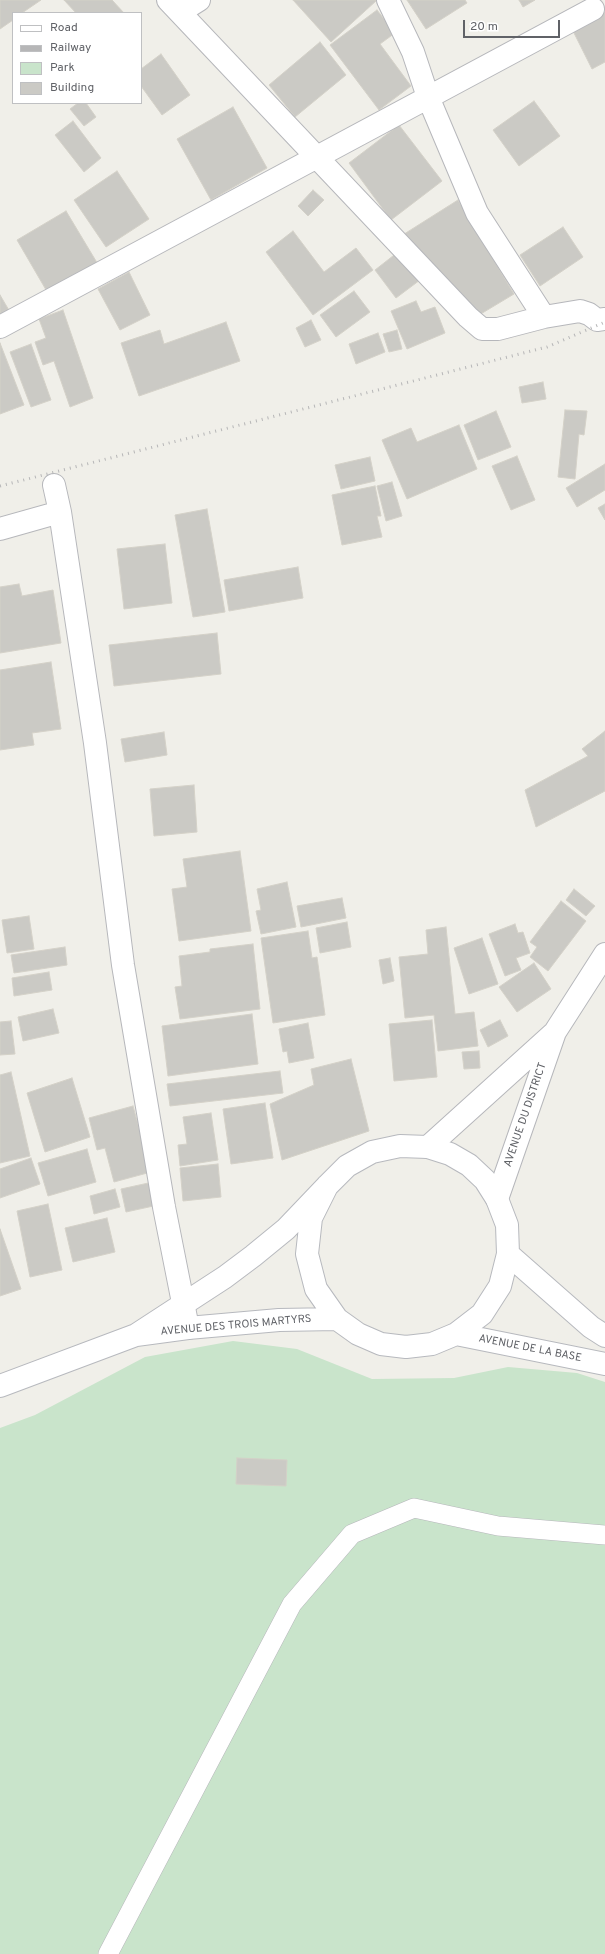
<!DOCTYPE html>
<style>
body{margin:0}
#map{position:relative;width:605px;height:1954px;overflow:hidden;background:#f0efe9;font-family:Overpass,sans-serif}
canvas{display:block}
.legend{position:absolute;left:12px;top:12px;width:130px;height:92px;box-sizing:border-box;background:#fff;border:1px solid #bfc0c2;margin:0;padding:5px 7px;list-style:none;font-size:12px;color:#606267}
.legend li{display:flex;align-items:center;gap:8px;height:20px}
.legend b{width:20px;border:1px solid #bfc0c2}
.scale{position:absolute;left:463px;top:20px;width:97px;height:18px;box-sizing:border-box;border:2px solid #606267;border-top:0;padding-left:5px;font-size:12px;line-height:14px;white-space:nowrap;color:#606267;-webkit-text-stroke:3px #fff;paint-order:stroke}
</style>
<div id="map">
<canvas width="605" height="1954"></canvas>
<ul class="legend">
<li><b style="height:5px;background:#fff"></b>Road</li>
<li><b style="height:5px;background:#b6b6b7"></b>Railway</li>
<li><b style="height:11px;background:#c9e4cb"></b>Park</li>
<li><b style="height:11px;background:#cbcac5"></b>Building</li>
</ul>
<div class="scale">20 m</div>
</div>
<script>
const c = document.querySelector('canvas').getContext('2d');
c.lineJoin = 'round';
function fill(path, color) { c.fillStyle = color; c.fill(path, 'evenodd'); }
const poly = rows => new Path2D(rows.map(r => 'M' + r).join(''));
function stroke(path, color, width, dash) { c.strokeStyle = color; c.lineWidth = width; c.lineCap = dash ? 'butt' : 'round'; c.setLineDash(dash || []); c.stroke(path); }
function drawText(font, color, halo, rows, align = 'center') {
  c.font = font + ' Overpass,sans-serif'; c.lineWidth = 3.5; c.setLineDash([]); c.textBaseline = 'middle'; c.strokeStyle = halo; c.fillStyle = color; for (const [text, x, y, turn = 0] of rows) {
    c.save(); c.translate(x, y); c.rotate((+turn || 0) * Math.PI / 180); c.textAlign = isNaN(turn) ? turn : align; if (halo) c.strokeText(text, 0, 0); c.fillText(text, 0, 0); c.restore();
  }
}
fill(poly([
 [233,1341,297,1349,372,1379,454,1378,508,1367,577,1373,605,1382,605,1954,0,1954,0,1428,35,1415,145,1357]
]), '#c9e4cb');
const building = poly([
 [0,0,41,0,22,13,13,13,13,20,0,29,0,0],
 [64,0,112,0,124,13,76,13,64,0],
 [293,0,376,0,376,1,331,42,293,0],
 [407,0,465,0,467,3,426,29,407,0],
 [519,0,535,0,523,7,519,0],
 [377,10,395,33,380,44,411,86,379,110,330,45,377,10],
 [605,12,605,62,592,69,572,29,605,12],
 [320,42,346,75,295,117,269,85,320,42],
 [161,54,190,95,162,115,141,86,141,69,161,54],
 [534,101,560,136,519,166,493,130,534,101],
 [78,103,86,103,96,117,84,126,70,109,78,103],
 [233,107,267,168,211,200,177,139,233,107],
 [73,121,101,158,84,172,55,135,73,121],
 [399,125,442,181,391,220,349,163,399,125],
 [117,171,149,219,106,247,74,200,117,171],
 [313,190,324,200,308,216,298,206,313,190],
 [458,200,514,294,479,315,401,236,458,200],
 [66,211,99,266,49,295,17,240,66,211],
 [563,227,583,257,540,286,520,255,563,227],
 [293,231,324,272,356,248,373,270,313,315,266,252,293,231],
 [398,252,420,280,396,298,375,270,398,252],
 [129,272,150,315,120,330,98,289,129,272],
 [354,291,370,312,336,337,320,315,354,291],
 [0,295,10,312,0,318,0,295],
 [416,301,421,312,435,307,445,333,407,349,391,311,416,301],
 [63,310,93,398,70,407,54,361,43,365,35,342,46,338,39,319,63,310],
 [311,320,321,340,305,347,296,328,311,320],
 [226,322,240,361,139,396,121,343,160,330,164,344,226,322],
 [397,330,402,349,389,352,383,334,397,330],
 [378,333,385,352,356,364,349,344,378,333],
 [0,343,24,405,0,414,0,343],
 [31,344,51,400,31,407,10,352,31,344],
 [543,382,546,399,522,403,519,387,543,382],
 [565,410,587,411,584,435,579,434,575,479,558,477,565,410],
 [496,411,511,447,478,460,464,425,496,411],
 [459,425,477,469,407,499,382,440,411,428,417,442,459,425],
 [517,456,535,500,511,510,492,466,517,456],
 [370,457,375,481,341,489,335,465,370,457],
 [605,464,605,490,577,507,566,488,605,464],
 [392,482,402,516,386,521,377,486,392,482],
 [375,486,381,516,377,516,382,537,342,545,332,495,375,486],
 [605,504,605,520,598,508,605,504],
 [207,509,225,612,193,617,175,515,207,509],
 [165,544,172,603,124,609,117,549,165,544],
 [298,567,303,598,229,611,224,580,298,567],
 [19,584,22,596,53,590,61,643,0,653,0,587,19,584],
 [217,633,221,674,114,686,109,645,217,633],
 [51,662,61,729,32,733,34,745,0,750,0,670,51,662],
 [605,731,605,791,536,827,525,790,588,756,582,749,605,731],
 [164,732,167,755,125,762,121,739,164,732],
 [194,785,197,832,154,836,150,789,194,785],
 [240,851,251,931,179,941,172,889,187,887,183,859,240,851],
 [287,882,296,927,261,934,256,911,261,910,257,889,287,882],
 [574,889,595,906,586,916,566,900,574,889],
 [342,898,346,918,301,927,297,906,342,898],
 [561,901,586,921,548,971,530,957,537,947,530,942,561,901],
 [29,916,34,949,7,953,2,920,29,916],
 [347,922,351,947,320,953,316,928,347,922],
 [515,924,518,933,523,932,530,953,516,958,521,970,505,976,489,934,515,924],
 [446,927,455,1014,474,1012,478,1046,438,1051,434,1015,405,1018,399,957,428,954,426,930,446,927],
 [308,931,312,958,317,957,325,1015,273,1023,261,938,308,931],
 [482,938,498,984,469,994,454,948,482,938],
 [253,944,260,1009,180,1019,175,987,182,986,179,956,210,952,210,949,253,944],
 [65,947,67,965,14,973,11,955,65,947],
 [390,958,394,981,383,984,379,960,390,958],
 [534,963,551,989,517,1012,499,987,534,963],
 [49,972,52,990,14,996,12,978,49,972],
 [53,1009,59,1033,23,1041,18,1017,53,1009],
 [252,1014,258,1064,168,1076,162,1026,252,1014],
 [432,1020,437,1077,394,1081,389,1024,432,1020],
 [500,1020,508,1036,488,1047,480,1030,500,1020],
 [11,1021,15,1054,0,1055,0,1022,11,1021],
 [308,1023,314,1058,289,1063,287,1051,283,1052,279,1029,308,1023],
 [479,1051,480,1068,464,1069,462,1052,479,1051],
 [351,1059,369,1131,282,1160,270,1104,314,1085,311,1069,351,1059],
 [280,1071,283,1093,170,1106,167,1084,280,1071],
 [11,1072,30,1156,0,1163,0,1075,11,1072],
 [72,1078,90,1137,45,1152,27,1093,72,1078],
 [265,1103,273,1158,231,1164,223,1109,265,1103],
 [133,1106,151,1172,114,1182,105,1148,97,1150,89,1118,133,1106],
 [211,1113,218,1160,180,1166,178,1145,187,1144,183,1117,211,1113],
 [87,1149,96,1182,48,1196,38,1163,87,1149],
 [31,1158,40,1184,0,1198,0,1169,31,1158],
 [218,1164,221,1197,183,1201,180,1168,218,1164],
 [153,1182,158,1205,126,1212,121,1189,153,1182],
 [115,1189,120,1207,94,1214,90,1196,115,1189],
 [48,1204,62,1270,30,1277,17,1211,48,1204],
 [107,1218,115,1252,73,1262,65,1228,107,1218],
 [0,1229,21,1289,0,1296,0,1229],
 [237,1458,287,1460,286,1486,236,1484,237,1458]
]);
fill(building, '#cbcac5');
stroke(building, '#d4d1c8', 1);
const lane = poly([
 [108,1954,292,1604,352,1534,414,1508,498,1526,605,1535]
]);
const street = poly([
 [168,0,468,317,482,329,498,329,544,317,580,311,589,314,597,320,605,319],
 [388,0,413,52,428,97,477,213,544,317],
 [180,12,199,0],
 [0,327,593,9],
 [60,512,95,743,123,965,164,1207,188,1328],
 [0,529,60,512,54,485],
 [428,1147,553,1034],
 [497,1199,555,1032,605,954]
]);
const secondary = poly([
 [508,1254,591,1327,605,1336],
 [456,1334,605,1364],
 [136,1335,225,1277,253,1256,286,1229,327,1186,347,1166,372,1152,400,1146,428,1147,450,1154,469,1165,485,1180,497,1199,507,1225,508,1254,500,1286,482,1314,456,1334,432,1344,406,1347,381,1344,358,1334,337,1319,316,1289,307,1254,311,1218,327,1186],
 [0,1386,136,1335,188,1328,279,1320,337,1319]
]);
stroke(lane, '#b6b7bb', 20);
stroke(street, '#b6b7bb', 24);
stroke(secondary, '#b7b9be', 24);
stroke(lane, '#fff', 19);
stroke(street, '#fff', 22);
stroke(secondary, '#fff', 22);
stroke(poly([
 [0,486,547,347,605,322]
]), '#b6b6b7', 3, [1, 5]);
drawText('11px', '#606267', '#fff', [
 ["AVENUE DU DISTRICT",526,1115,-71],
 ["AVENUE DES TROIS MARTYRS",236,1326,-5],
 ["AVENUE DE LA BASE",530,1349,11]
]);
</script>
